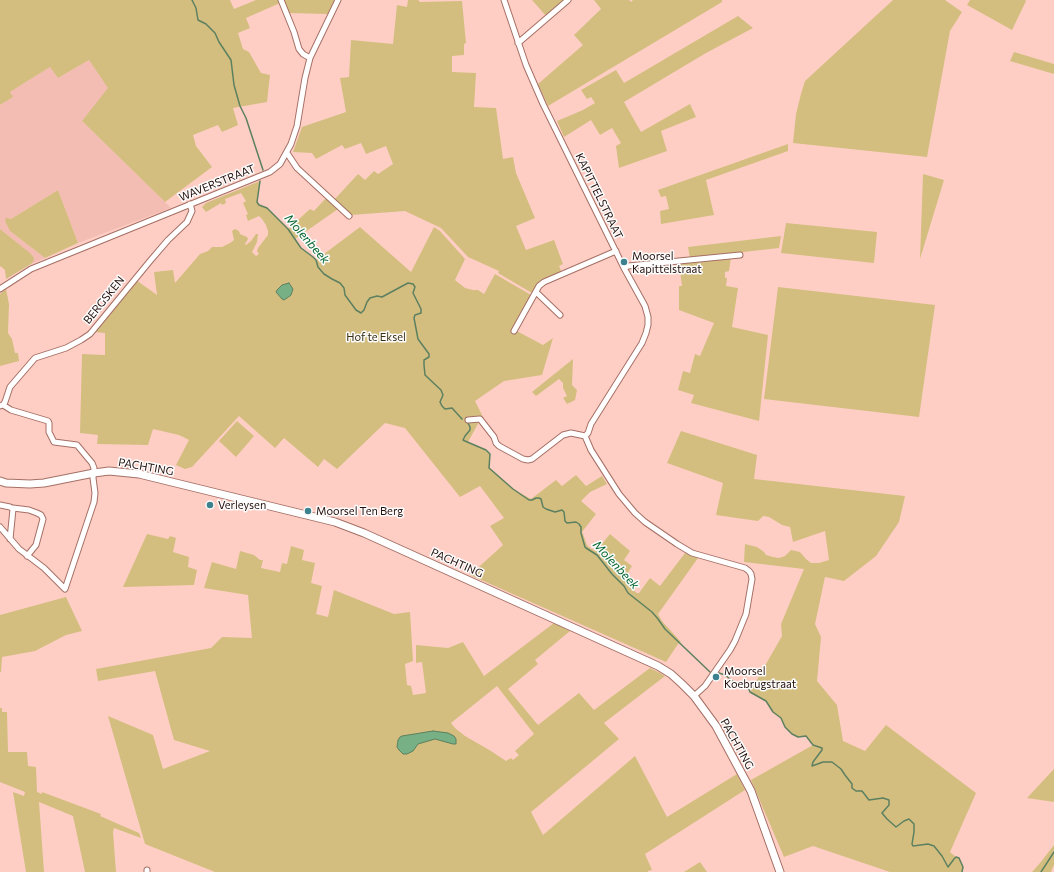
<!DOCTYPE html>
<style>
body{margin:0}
canvas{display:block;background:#fecec4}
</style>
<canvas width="1054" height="872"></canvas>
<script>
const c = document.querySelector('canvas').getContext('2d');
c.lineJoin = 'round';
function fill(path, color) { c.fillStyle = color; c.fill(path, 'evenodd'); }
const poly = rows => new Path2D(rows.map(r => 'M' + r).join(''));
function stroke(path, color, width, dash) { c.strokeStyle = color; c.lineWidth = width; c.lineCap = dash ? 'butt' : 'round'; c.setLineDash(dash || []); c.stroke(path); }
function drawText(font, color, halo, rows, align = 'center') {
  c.font = font + ' Commissioner,sans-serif'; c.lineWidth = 3; c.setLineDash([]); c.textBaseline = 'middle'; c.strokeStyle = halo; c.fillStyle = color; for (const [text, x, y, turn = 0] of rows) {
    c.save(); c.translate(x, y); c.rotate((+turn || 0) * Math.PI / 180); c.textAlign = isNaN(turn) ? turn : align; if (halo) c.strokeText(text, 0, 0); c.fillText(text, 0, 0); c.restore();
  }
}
fill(poly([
 [89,60,109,88,82,121,171,208,78,243,58,190,11,219,8,218,10,231,45,258,31,264,33,262,32,255,0,229,0,105,12,97,10,92,50,67,58,78]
]), '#f3bdb3');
fill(poly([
 [0,0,230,0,234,9,256,0,279,0,280,3,246,18,250,28,238,33,243,49,249,52,261,73,270,75,267,102,233,108,238,125,222,132,218,125,193,135,196,146,212,167,165,202,82,121,108,88,89,60,58,78,50,67,10,92,13,97,0,105],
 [283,0,335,0,328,14,288,13],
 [408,0,418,0,420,2,462,1,466,43,464,44,464,55,452,56,452,72,476,73,474,107,496,108,503,159,513,157,516,173,535,218,516,226,526,250,554,240,563,264,559,266,562,273,536,287,532,293,498,273,499,271,468,257,441,228,405,211,351,215,334,200,358,174,365,180,374,171,378,174,393,164,386,146,366,154,361,143,345,149,342,145,316,159,312,153,293,152,302,127,346,112,340,78,349,77,351,40,393,44,397,5,407,7],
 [532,0,566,0,547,17],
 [594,0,629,0,631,2,633,0,722,0,722,2,548,106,538,84,583,45,574,35,601,9],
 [893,0,945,0,962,12,950,31,927,157,793,143,796,114,801,94,805,81],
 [970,0,1025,0,1026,1,1012,30,967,5],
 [738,16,753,28,706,53,624,102,641,132,690,104,696,117,661,131,667,151,619,168,616,146,621,143,612,128,600,135,591,120,564,137,557,121,583,110,595,103,591,97,587,99,581,90,616,70,624,83],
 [1014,52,1054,64,1054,74,1010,61],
 [788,144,788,151,706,180,714,215,661,224,660,211,669,209,666,196,661,197,658,190],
 [923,174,944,180,920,259],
 [260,181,257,202,259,205,267,208,288,229,310,209,314,211,326,198,338,209,295,239,301,248,313,257,316,260,360,227,411,272,434,227,440,231,465,259,455,280,465,288,473,290,478,290,484,294,495,274,531,295,513,329,543,345,553,338,542,375,504,381,475,401,484,419,479,422,468,442,486,450,490,454,490,468,513,489,531,499,556,480,562,486,576,475,586,486,602,476,607,484,590,492,581,501,596,514,582,532,583,534,587,545,590,548,596,551,610,534,630,551,624,560,632,566,624,579,633,590,637,593,639,593,650,578,660,586,685,553,698,558,658,614,662,621,681,642,678,644,666,662,470,575,503,545,490,526,504,518,480,486,460,497,405,428,385,423,337,469,324,459,318,467,284,438,275,448,239,416,192,467,185,469,176,465,189,440,179,435,153,429,148,445,97,444,98,435,80,433,82,354,105,355,105,333,94,332,136,280,157,295,154,272,173,270,175,283,200,254,208,251,212,247,222,247,230,243,234,240,232,231,235,229,239,231,240,234,247,237,248,239,245,244,246,245,251,241,256,234,258,234,257,242,252,252,256,256,259,254,257,251,258,248,268,235,268,231,266,225,262,219,259,216,248,221,246,215,248,214,243,203,246,201,241,193,225,199,226,203,222,205,221,203,206,212,202,207,206,203],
 [290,286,293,289,289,297,284,300,282,299,276,292],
 [58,190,78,243,45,258,10,231,6,223,5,220,6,218,8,218,11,219],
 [786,223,877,232,874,263,781,253],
 [0,229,30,253,34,258,33,262,31,264,6,279,5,270,0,266],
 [781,236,779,248,690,258,688,247],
 [731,257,729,271,725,272,725,278,727,278,726,286,738,288,732,327,768,335,759,421,691,403,694,395,678,390,683,371,690,373,695,354,700,356,714,323,679,310,679,286,682,286,679,263],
 [778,287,935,305,919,417,764,399],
 [6,289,9,304,8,333,12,339,15,353,18,353,19,361,0,366,0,369,0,294],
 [573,359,572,385,577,390,575,400,567,404,563,398,567,396,563,388,563,383,559,379,536,396,532,392],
 [237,421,254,436,236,457,219,441],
 [681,431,757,455,754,479,905,496,899,522,876,556,844,581,825,577,815,624,821,637,817,681,837,705,843,741,865,751,886,725,976,793,950,852,956,857,959,858,963,867,962,872,890,872,813,846,784,857,751,780,813,745,806,736,798,737,792,734,785,727,781,718,773,712,766,701,750,692,782,636,781,624,804,569,744,562,745,544,757,547,764,552,766,555,773,557,779,558,785,556,791,550,800,552,806,559,811,563,819,563,829,560,825,531,793,542,790,527,782,525,769,517,763,516,758,521,716,515,723,483,667,463],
 [147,534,168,539,170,536,176,538,173,552,189,557,188,567,197,570,194,585,123,587],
 [291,546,304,550,302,560,315,563,311,583,322,586,316,614,328,617,334,590,394,614,410,612,413,661,405,664,407,685,411,686,413,695,426,693,422,662,416,663,416,645,448,648,463,642,484,676,554,623,570,631,535,660,538,664,508,689,538,725,579,693,594,710,650,668,660,673,665,676,604,723,619,739,531,812,543,835,635,756,667,817,737,774,745,790,645,854,652,870,648,871,648,872,215,872,145,844,108,716,153,735,163,769,210,751,174,740,155,671,98,681,96,669,211,648,222,637,252,638,248,595,204,588,212,562,236,569,240,551,254,555,260,560,263,560,261,568,280,572,282,563,287,564],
 [497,686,534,734,515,751,519,755,513,760,511,758,506,761,491,751,465,736,455,728,451,723],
 [66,597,82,631,66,635,35,651,2,657,1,672,0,672,0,615],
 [0,708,2,708,2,712,7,712,8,752,27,752,28,766,36,767,37,792,42,794,42,792,101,814,100,816,139,833,141,838,114,828,113,832,116,872,85,872,73,816,39,802,44,872,26,872,13,792,24,796,25,792,0,782],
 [1054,769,1054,802,1027,798],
 [1054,845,1054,865,1051,871,1052,872,1032,872,1040,863],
 [700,862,707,872,684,872]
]), '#d3be7f');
const water = poly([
 [289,283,293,289,291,295,290,296,284,300,282,299,276,292,277,290,282,285,289,283],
 [433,731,448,733,454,736,456,739,456,744,453,744,435,739,418,744,413,751,407,754,403,754,399,750,397,747,398,740,400,737,402,736,433,731]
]);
fill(water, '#76b084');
stroke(water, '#5d8060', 1);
stroke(poly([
 [192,0,196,8,198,20,206,24,215,33,219,42,231,60,234,85,240,106,246,118,263,170],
 [260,181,257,202,259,205,267,208,288,229,301,248,313,257,316,260,318,267,324,274,332,279,340,283,344,288,345,295,356,310,361,313,364,310,367,302,370,298,377,296,382,297,408,283,413,284,415,287,413,293,421,309,421,313,415,315,414,318,418,339,429,354,429,357,424,360,424,365,425,375,441,390,443,395,440,402,442,406,445,409,452,408,462,419],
 [468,423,470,427,470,430,465,436,463,440,465,441,486,450,490,454,489,468,513,489,529,500,532,500,536,498,539,498,541,499,543,507,546,509,555,512,562,510,564,512,565,521,567,523,576,522,579,524,581,527,581,533,585,547,586,548,597,555,612,574,624,586,628,593,652,612,658,619,665,629,710,672],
 [719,673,725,675,734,682,739,684,745,683,747,685,750,692,766,701,773,712,781,718,785,727,792,734,798,737,806,736,813,745,822,748,822,750,813,762,812,766,823,762,832,762,841,769,845,775,852,784,852,788,856,791,862,791,869,800,883,798,889,800,889,805,882,813,887,819,896,827,904,821,909,819,914,824,914,832,912,844,913,846,928,844,934,846,942,856,948,867,954,859,956,857,959,858,963,867,962,872],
 [1041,872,1054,852]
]), '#5d8060', 1.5);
const minor = poly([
 [281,0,294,32,299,49,303,54,310,58],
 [504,0,526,65,543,104,624,268,645,306,648,317,648,325,646,333,642,343,591,424,588,433,585,436],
 [518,43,568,0],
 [287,153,297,168,349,216],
 [624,268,628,266,740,255],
 [0,289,31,269,270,172,280,164,291,144,297,126,305,78,310,58,338,0],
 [536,292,560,315],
 [514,331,539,286,544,282,616,251],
 [0,406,3,405,5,402,10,387,35,358,66,348,81,340,90,334,150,261,168,240,187,222,192,211,190,204],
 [468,420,480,419,494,437,496,443,499,446,523,459,528,460,532,459,563,435,571,433,585,436],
 [585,436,591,450,619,494,635,513,645,522,677,544,692,553,745,568,749,571,751,574,752,579,746,614,735,641,730,650,705,686,694,696],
 [0,505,10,507,13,509,10,539],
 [13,508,29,510,37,513,41,515,43,519,36,545,27,556],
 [0,527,19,549,44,568,65,589,94,502,95,493,93,478,94,468,92,463,77,445,54,442,49,432,49,423,48,421,11,410,3,405],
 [147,870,147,872]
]);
const secondary = poly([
 [0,481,6,483,30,484,44,483,94,473,109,471,139,474,335,522,364,533,658,666,671,674,682,684,694,696,716,726,751,791,780,872]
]);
stroke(minor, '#a56f65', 7);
stroke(secondary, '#a56f65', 9);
stroke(minor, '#fff', 5);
stroke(secondary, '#fff', 7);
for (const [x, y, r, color] of [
 [624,262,4,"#3b818e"],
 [210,505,4,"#3b818e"],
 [308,511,4,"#3b818e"],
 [716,677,4,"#3b818e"]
]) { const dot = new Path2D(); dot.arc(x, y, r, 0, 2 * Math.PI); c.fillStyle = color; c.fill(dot); stroke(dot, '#fcfcfc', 1.5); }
drawText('11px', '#230f0b', '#fcfcfc', [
 ["WAVERSTRAAT",217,183,-22],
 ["KAPITTELSTRAAT",599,196,64],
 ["BERGSKEN",104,300,-51],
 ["PACHTING",146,467,10],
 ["PACHTING",457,563,24],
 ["PACHTING",737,744,61]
]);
drawText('11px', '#230f0b', '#fcfcfc', [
 ["Moorsel",632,256],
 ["Kapittelstraat",632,269],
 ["Verleysen",218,505],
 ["Moorsel Ten Berg",316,511],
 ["Moorsel",724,671],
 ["Koebrugstraat",724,684]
], 'left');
drawText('11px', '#372d0f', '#fcfcfc', [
 ["Hof te Eksel",376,337]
]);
drawText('italic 12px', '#046630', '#fcfcfc', [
 ["Molenbeek",307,239,49],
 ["Molenbeek",616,565,47]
]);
</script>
